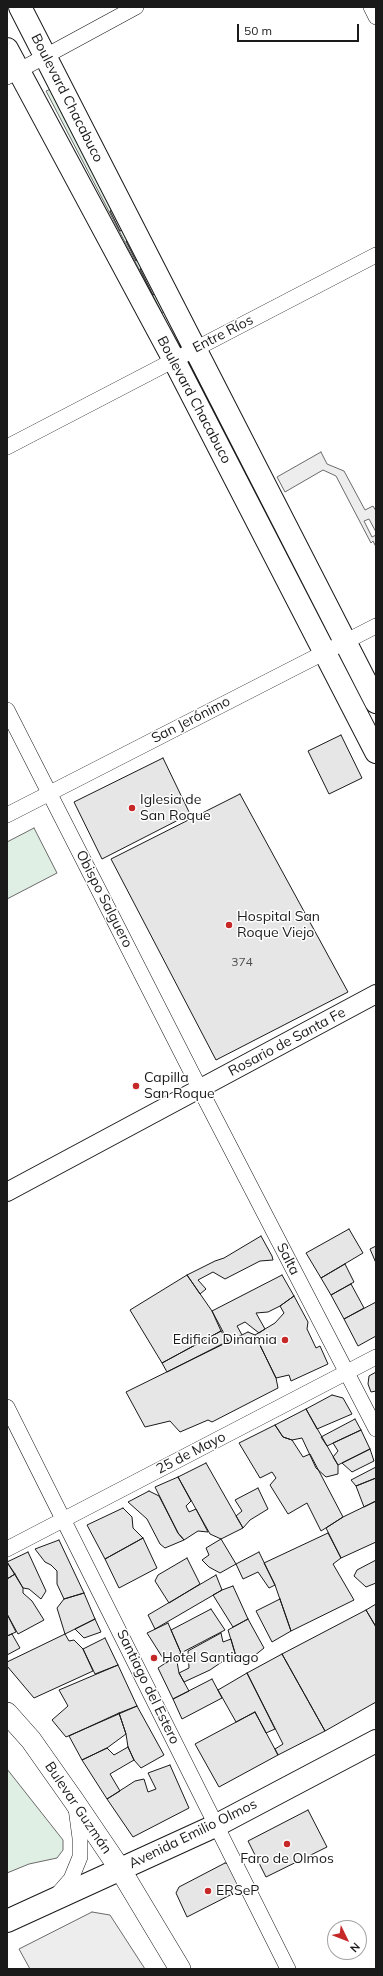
<!DOCTYPE html>
<meta charset="utf-8">
<style>
body{margin:0}
#map{position:relative;width:383px;height:1976px;overflow:hidden;background:#fff;font-family:Mulish,sans-serif}
canvas{display:block}
.frame{position:absolute;inset:0;border:8px solid #1a1a1a;pointer-events:none}
.north{position:absolute;left:327px;top:1920px;width:40px;height:40px;box-sizing:border-box;background:#fff;border:1px solid #a3a3a3;border-radius:50%;rotate:133deg;font-size:11px;font-weight:700;line-height:16px;text-align:center;color:#1a1a1a}
.north::after{content:'';display:block;margin:auto;width:14px;height:18px;background:#c62828;clip-path:polygon(50% 0,100% 100%,50% 72%,0 100%)}
.scale{position:absolute;left:237px;top:24px;width:122px;height:18px;box-sizing:border-box;border:2px solid #1a1a1a;border-top:0;padding-left:5px;font-size:12px;line-height:14px;white-space:nowrap;color:#1a1a1a;-webkit-text-stroke:3px #fff;paint-order:stroke}
</style>
<div id="map">
<canvas width="383" height="1976"></canvas>
<div class="frame"></div>
<div class="north">N</div>
<div class="scale">50 m</div>
</div>
<script>
const c = document.querySelector('canvas').getContext('2d');
c.lineJoin = 'round';
function fill(path, color) { c.fillStyle = color; c.fill(path, 'evenodd'); }
const poly = rows => new Path2D(rows.map(r => 'M' + r).join(''));
function stroke(path, color, width, dash) { c.strokeStyle = color; c.lineWidth = width; c.lineCap = dash ? 'butt' : 'round'; c.setLineDash(dash || []); c.stroke(path); }
function drawText(font, color, halo, rows, align = 'center') {
  c.font = font + ' Mulish,sans-serif'; c.lineWidth = 3; c.setLineDash([]); c.textBaseline = 'middle'; c.strokeStyle = halo; c.fillStyle = color; for (const [text, x, y, turn = 0] of rows) {
    c.save(); c.translate(x, y); c.rotate((+turn || 0) * Math.PI / 180); c.textAlign = isNaN(turn) ? turn : align; if (halo) c.strokeText(text, 0, 0); c.fillText(text, 0, 0); c.restore();
  }
}
const green = poly([
 [51,89,167,310,162,313,46,91,51,89],
 [201,378,317,599,312,602,195,380,201,378],
 [34,828,57,873,7,899,7,842,34,828],
 [7,1769,63,1840,63,1850,57,1858,29,1864,7,1873,7,1769]
]);
fill(green, '#e0efe3');
stroke(green, '#6a6a6a', 1);
const parking = poly([
 [321,452,327,464,344,471,365,510,373,506,376,511,376,532,369,519,364,521,372,537,376,535,376,547,373,541,371,543,336,476,323,470,285,492,277,477,321,452],
 [92,1912,110,1915,145,1969,30,1969,19,1949,92,1912]
]);
fill(parking, '#ededed');
stroke(parking, '#6a6a6a', 1);
const building = poly([
 [115,209,125,229,120,231,110,211,115,209],
 [131,238,141,258,136,261,126,241,131,238],
 [145,267,158,292,153,295,140,269,145,267],
 [341,735,362,778,329,794,308,751,341,735],
 [163,758,190,814,102,859,74,802,163,758],
 [240,794,348,992,216,1060,111,859,240,794],
 [349,1229,363,1253,321,1278,306,1253,349,1229],
 [261,1236,272,1256,273,1260,260,1261,225,1279,213,1272,198,1280,206,1289,200,1294,187,1275,215,1261,224,1258,261,1236],
 [376,1246,376,1263,370,1249,376,1246],
 [345,1264,354,1282,331,1295,321,1278,345,1264],
 [187,1275,212,1311,221,1331,162,1363,130,1310,187,1275],
 [282,1275,294,1296,280,1306,268,1312,256,1313,265,1329,259,1333,245,1322,237,1326,242,1335,228,1341,212,1311,282,1275],
 [351,1284,364,1308,344,1319,331,1295,351,1284],
 [294,1296,308,1322,307,1329,316,1348,320,1346,328,1364,291,1381,289,1375,276,1378,255,1335,275,1323,284,1313,280,1306,294,1296],
 [376,1302,376,1336,358,1346,344,1319,376,1302],
 [221,1331,228,1341,167,1372,162,1363,221,1331],
 [248,1332,255,1335,276,1378,278,1388,212,1422,208,1420,180,1432,170,1421,145,1427,126,1392,248,1332],
 [376,1372,376,1391,371,1392,368,1384,369,1376,376,1372],
 [332,1395,343,1398,352,1414,317,1429,306,1409,332,1395],
 [306,1409,338,1465,338,1474,326,1477,316,1468,302,1438,292,1440,283,1437,275,1425,306,1409],
 [355,1419,361,1430,327,1446,321,1437,355,1419],
 [275,1425,283,1437,292,1440,303,1457,310,1454,343,1517,321,1531,307,1503,288,1514,270,1485,276,1478,272,1472,260,1478,239,1443,275,1425],
 [361,1430,370,1449,338,1465,333,1457,338,1451,333,1443,361,1430],
 [370,1449,374,1461,352,1472,342,1463,370,1449],
 [206,1463,243,1528,221,1539,210,1534,178,1477,206,1463],
 [376,1467,376,1478,356,1486,351,1480,376,1467],
 [178,1477,191,1501,186,1506,189,1512,196,1509,208,1532,198,1531,184,1540,178,1533,155,1487,178,1477],
 [376,1478,376,1501,364,1507,356,1486,376,1478],
 [258,1488,268,1509,250,1520,243,1528,236,1516,242,1511,235,1500,258,1488],
 [149,1491,159,1496,178,1533,184,1540,165,1548,160,1544,147,1519,128,1502,149,1491],
 [376,1501,376,1542,341,1558,326,1528,343,1517,376,1501],
 [123,1508,132,1517,133,1528,143,1538,105,1559,87,1525,123,1508],
 [328,1533,341,1558,333,1564,354,1600,291,1631,275,1585,264,1563,328,1533],
 [143,1538,157,1568,119,1588,105,1559,143,1538],
 [221,1539,236,1564,220,1573,209,1567,202,1560,209,1555,206,1548,221,1539],
 [59,1540,84,1593,64,1599,57,1584,57,1571,51,1565,45,1562,35,1549,59,1540],
 [28,1552,46,1591,41,1599,29,1589,23,1588,7,1562,28,1552],
 [259,1552,275,1585,269,1588,258,1572,243,1579,236,1564,259,1552],
 [187,1558,200,1584,169,1603,155,1581,158,1575,187,1558],
 [376,1560,376,1583,366,1587,354,1576,357,1570,376,1560],
 [7,1562,15,1574,7,1579,7,1562],
 [15,1574,23,1588,23,1593,32,1601,44,1620,18,1634,7,1614,7,1579,15,1574],
 [216,1575,222,1590,155,1629,148,1615,216,1575],
 [233,1586,248,1619,233,1627,213,1595,222,1590,233,1586],
 [84,1593,95,1619,65,1634,57,1608,64,1599,84,1593],
 [280,1599,291,1631,272,1642,256,1611,280,1599],
 [376,1604,376,1627,366,1610,376,1604],
 [211,1609,225,1630,181,1653,171,1630,211,1609],
 [366,1610,376,1627,376,1702,325,1731,282,1654,366,1610],
 [7,1614,16,1632,7,1636,7,1614],
 [95,1619,101,1632,84,1638,75,1629,95,1619],
 [248,1619,264,1648,254,1656,238,1658,235,1653,228,1630,248,1619],
 [168,1623,181,1653,166,1663,147,1633,168,1623],
 [221,1633,223,1642,231,1639,235,1653,210,1670,184,1682,179,1673,189,1668,188,1651,221,1633],
 [12,1634,20,1648,7,1655,7,1636,12,1634],
 [65,1634,69,1641,74,1640,83,1649,93,1671,34,1698,7,1666,7,1662,65,1634],
 [105,1638,118,1665,95,1674,83,1649,105,1638],
 [282,1654,325,1731,278,1755,275,1749,283,1744,247,1673,282,1654],
 [176,1656,179,1673,189,1691,173,1699,158,1668,176,1656],
 [118,1665,137,1706,66,1737,52,1720,68,1706,59,1690,118,1665],
 [247,1673,275,1729,266,1733,255,1712,236,1722,218,1690,247,1673],
 [212,1679,222,1698,182,1719,173,1699,212,1679],
 [137,1706,164,1755,141,1768,134,1760,128,1747,126,1734,119,1713,137,1706],
 [255,1712,278,1755,219,1787,195,1744,255,1712],
 [119,1713,126,1734,107,1748,82,1760,69,1736,119,1713],
 [128,1747,134,1760,110,1774,120,1791,107,1799,82,1760,107,1748,114,1755,128,1747],
 [170,1765,189,1808,133,1837,107,1799,135,1781,144,1779,148,1792,156,1789,148,1773,170,1765],
 [308,1810,327,1847,266,1877,248,1841,308,1810],
 [225,1863,234,1866,244,1888,187,1917,176,1893,179,1887,225,1863]
]);
fill(building, '#e6e6e6');
stroke(building, '#1a1a1a', 1);
const minor = poly([
 [371,7,376,17],
 [7,77,136,7],
 [7,447,376,255],
 [7,710,200,1089,376,1429],
 [7,815,376,626],
 [7,1407,288,1969],
 [7,1549,376,1357],
 [58,1894,71,1879,80,1857,80,1838,76,1808]
]);
const tertiary = poly([
 [7,1192,376,994]
]);
const secondary = poly([
 [7,1713,31,1740,74,1801,120,1869,180,1969]
]);
const primary = poly([
 [20,7,376,702],
 [7,49,174,360,376,752],
 [7,1921,217,1825,376,1741]
]);
stroke(minor, '#1a1a1a', 16);
stroke(tertiary, '#1a1a1a', 20);
stroke(secondary, '#1a1a1a', 22);
stroke(primary, '#1a1a1a', 24);
stroke(minor, '#fff', 15);
stroke(tertiary, '#fff', 18);
stroke(secondary, '#fff', 21);
stroke(primary, '#fff', 22);
for (const [x, y, r, color] of [
 [132,808,4,"#c62828"],
 [229,925,4,"#c62828"],
 [136,1086,4,"#c62828"],
 [285,1340,4,"#c62828"],
 [154,1658,4,"#c62828"],
 [287,1844,4,"#c62828"],
 [208,1891,4,"#c62828"]
]) { const dot = new Path2D(); dot.arc(x, y, r, 0, 2 * Math.PI); c.fillStyle = color; c.fill(dot); stroke(dot, '#fff', 1.5); }
drawText('12px', '#4d4d4d', null, [
 ["374",242,962]
]);
drawText('14px', '#1a1a1a', '#fff', [
 ["Boulevard Chacabuco",67,98,63],
 ["Entre Ríos",223,334,-27],
 ["Boulevard Chacabuco",194,400,62],
 ["San Jerónimo",191,720,-27],
 ["Obispo Salguero",104,899,63],
 ["Rosario de Santa Fe",287,1042,-28],
 ["Salta",288,1259,63],
 ["25 de Mayo",191,1453,-27],
 ["Santiago del Estero",148,1687,64],
 ["Bulevar Guzmán",78,1808,56],
 ["Avenida Emilio Olmos",193,1834,-26]
]);
drawText('14px', '#1a1a1a', '#fff', [
 ["Iglesia de",140,800],
 ["San Roque",140,816],
 ["Hospital San",237,917],
 ["Roque Viejo",237,933],
 ["Capilla",144,1078],
 ["San Roque",144,1094],
 ["Edificio Dinamia",277,1340,"right"],
 ["Hotel Santiago",162,1658],
 ["Faro de Olmos",287,1859,"center"],
 ["ERSeP",216,1891]
], 'left');
</script>
